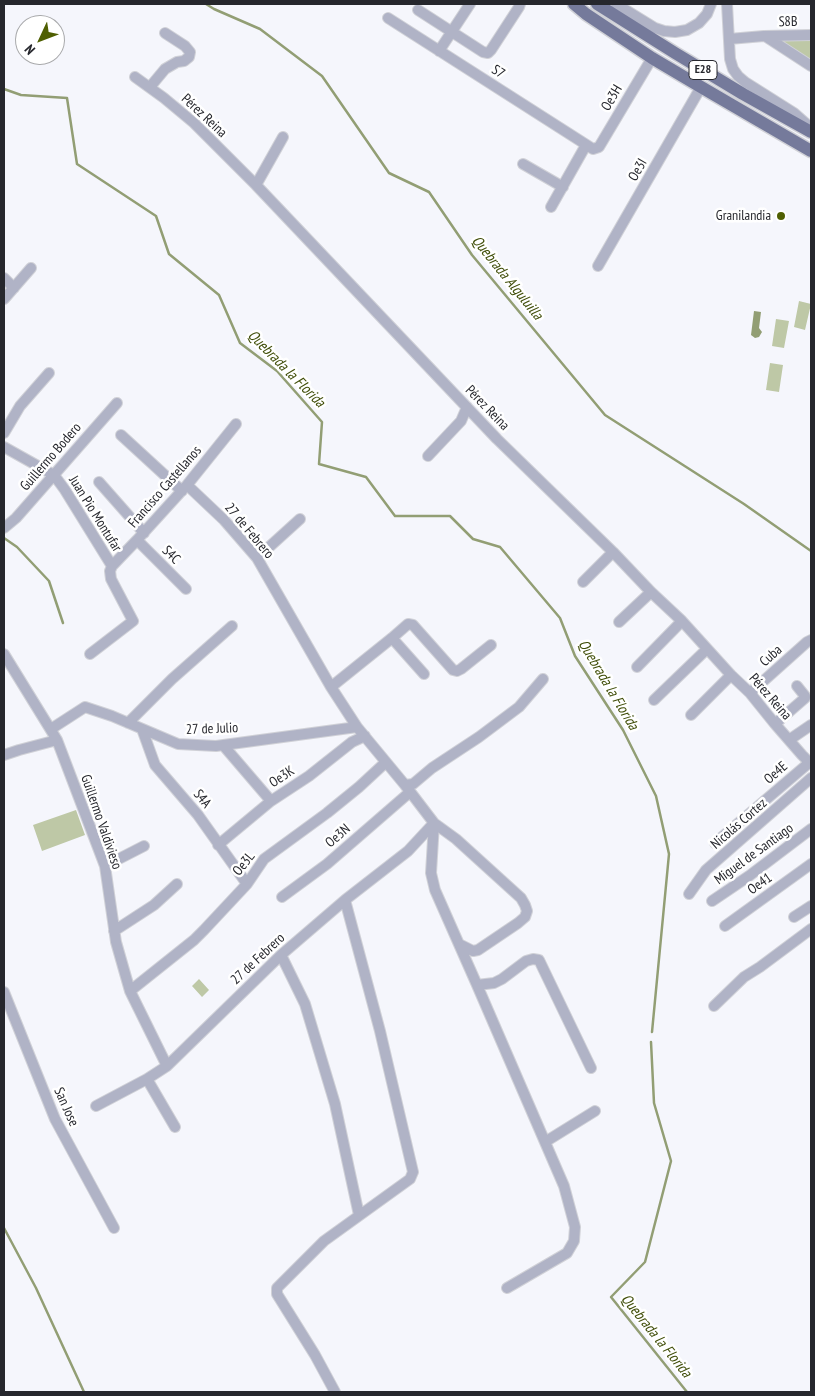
<!DOCTYPE html>
<meta charset="utf-8">
<style>
body{margin:0}
#map{position:relative;width:815px;height:1396px;overflow:hidden;background:#f5f6fc;font-family:"PT Sans Narrow",sans-serif}
canvas{display:block}
.frame{position:absolute;inset:0;border:5px solid #26272d;pointer-events:none}
.north{position:absolute;left:15px;top:15px;width:50px;height:50px;box-sizing:border-box;background:#fff;border:1px solid #a8a9ab;border-radius:50%;rotate:227deg;font-size:14px;font-weight:700;line-height:20px;text-align:center;color:#26272d}
.north::after{content:'';display:block;margin:auto;width:18px;height:22px;background:#4f5f02;clip-path:polygon(50% 0,100% 100%,50% 72%,0 100%)}
</style>
<div id="map">
<canvas width="815" height="1396"></canvas>
<div class="frame"></div>
<div class="north">N</div>
</div>
<script>
const c = document.querySelector('canvas').getContext('2d');
c.lineJoin = 'round';
function fill(path, color) { c.fillStyle = color; c.fill(path, 'evenodd'); }
const poly = rows => new Path2D(rows.map(r => 'M' + r).join(''));
function stroke(path, color, width, dash) { c.strokeStyle = color; c.lineWidth = width; c.lineCap = dash ? 'butt' : 'round'; c.setLineDash(dash || []); c.stroke(path); }
function drawText(font, color, halo, rows, align = 'center') {
  c.font = font + ' "PT Sans Narrow",sans-serif'; c.lineWidth = 5; c.setLineDash([]); c.textBaseline = 'middle'; c.strokeStyle = halo; c.fillStyle = color; for (const [text, x, y, turn = 0] of rows) {
    c.save(); c.translate(x, y); c.rotate((+turn || 0) * Math.PI / 180); c.textAlign = isNaN(turn) ? turn : align; if (halo) c.strokeText(text, 0, 0); c.fillText(text, 0, 0); c.restore();
  }
}
fill(poly([
 [777,39,811,39,811,63],
 [799,301,811,304,805,330,794,327],
 [776,319,789,321,784,348,772,346],
 [770,363,783,365,779,392,766,390],
 [76,810,85,835,42,851,33,825],
 [199,979,209,990,202,997,192,986]
]), '#bec8a6');
fill(poly([
 [754,311,761,312,759,328,762,332,759,337,755,338,751,335]
]), '#929e74');
stroke(poly([
 [206,4,214,9,260,29,322,76,389,173,429,192,472,255,605,415,744,504,811,551],
 [4,89,21,95,67,98,77,164,156,216,169,254,219,295,240,343,277,371,322,422,319,464,366,477,395,516,450,516,473,539,500,547,560,618,575,656,623,730,656,796,669,854,652,1032],
 [4,538,17,547,49,581,63,623],
 [651,1042,654,1103,671,1161,645,1262,611,1297,687,1392],
 [4,1228,36,1288,84,1392]
]), '#929e74', 2.5);
const minor = poly([
 [616,4,655,28,664,31,675,32,687,30,699,23,707,14,711,4],
 [727,4,730,59,733,69,738,76,745,82,794,113,811,128],
 [418,10,483,52,488,53,491,50,519,7,520,4],
 [388,18,593,149,599,147,652,58],
 [765,36,811,66],
 [729,39,764,36,811,35],
 [439,51,470,4],
 [135,77,164,98,194,123,256,185,497,439,613,552,651,592,682,621,731,675,750,693,775,724,802,755,811,764],
 [150,87,165,69,177,62,184,61,189,57,190,52,185,46,165,33],
 [523,164,563,187],
 [256,185,283,137],
 [551,207,586,145],
 [598,266,701,87],
 [4,278,14,288],
 [4,299,31,268],
 [4,433,20,406,49,373],
 [121,435,182,491],
 [4,447,54,475,65,490,112,566],
 [428,456,461,421,467,407],
 [99,482,144,533],
 [4,528,16,518,117,403],
 [137,540,186,589],
 [257,558,300,519],
 [112,566,137,540,187,485,236,424],
 [583,582,613,552],
 [619,622,651,592],
 [392,638,424,674],
 [4,654,57,740,105,866,116,942,130,991,167,1066],
 [90,654,133,621,111,579,110,571,112,566],
 [637,667,682,621],
 [331,687,392,638,408,624,413,625,453,670,457,671,461,669,491,645],
 [750,693,807,642,811,640],
 [654,700,707,649],
 [691,715,731,675],
 [128,723,172,679,232,626],
 [775,724,805,698,805,696,797,686],
 [51,729,85,707,112,716,178,744,216,746,357,727],
 [142,729,155,765,198,815,247,884],
 [789,740,811,725],
 [223,745,271,801],
 [4,755,19,750,57,740],
 [405,785,413,784,432,768,479,737,519,707,543,679],
 [434,823,431,873,435,890,477,985,564,1186,575,1227,574,1241,567,1253,507,1288],
 [434,823,456,839,521,898,525,905,527,911,525,917,518,923,478,950,473,951,459,944],
 [715,843,810,762],
 [218,845,271,801,309,776,352,742,365,736],
 [105,866,144,846],
 [689,894,706,870,811,778],
 [282,897,327,864,410,792],
 [712,901,749,876,811,829],
 [794,917,811,906],
 [725,926,811,864],
 [114,931,154,905,177,884],
 [281,955,305,1004,335,1104,359,1215],
 [477,985,494,983,502,979,526,961,533,959,539,960,591,1068],
 [130,991,194,940,204,930,247,884,264,859,327,813,359,787,386,762],
 [4,992,55,1119,114,1228],
 [714,1006,744,977,760,967,811,929],
 [147,1079,175,1127],
 [96,1106,147,1079,167,1066,281,955,345,900,408,851,434,823,405,785,357,727,331,687,257,558,224,520,187,485],
 [545,1142,595,1111],
 [335,1392,315,1355,277,1294,277,1288,324,1241,410,1179,413,1172,380,1031,345,900]
]);
const major = poly([
 [574,4,586,14,652,58,701,87,811,151],
 [597,4,675,53,743,94,811,132]
]);
stroke(minor, '#d0d1d7', 12);
stroke(major, '#d0d1d7', 15);
stroke(minor, '#b0b3c6', 10);
stroke(major, '#757a9b', 12);
for (const [x, y, r, color] of [
 [781,216,5,"#4f5f02"]
]) { const dot = new Path2D(); dot.arc(x, y, r, 0, 2 * Math.PI); c.fillStyle = color; c.fill(dot); stroke(dot, '#fff', 2); }
for (const [x, y, w] of [
 [703,70,28]
]) { const box = new Path2D(); box.roundRect(x - w / 2, y - 9.5, w, 19, 4); c.fillStyle = '#fff'; c.fill(box); stroke(box, '#26272d', 1); }
drawText('bold 12px', '#26272d', null, [
 ["E28",703,70]
]);
drawText('14px', '#26272d', '#fff', [
 ["S8B",788,22,-1],
 ["S7",498,72,33],
 ["Oe3H",612,98,-59],
 ["Pérez Reina",204,116,43],
 ["Oe3I",638,170,-60],
 ["Pérez Reina",487,408,46],
 ["Guillermo Bodero",51,457,-49],
 ["Francisco Castellanos",165,487,-49],
 ["Juan Pio Montufar",95,514,58],
 ["27 de Febrero",249,531,50],
 ["S4C",171,555,45],
 ["Cuba",771,656,-42],
 ["Pérez Reina",770,697,49],
 ["27 de Julio",212,729,-2],
 ["Oe4E",776,773,-41],
 ["Oe3K",282,777,-33],
 ["S4A",202,799,51],
 ["Guillermo Valdivieso",101,822,71],
 ["Nicolás Cortez",739,824,-41],
 ["Oe3N",338,836,-41],
 ["Miguel de Santiago",754,854,-36],
 ["Oe3L",244,864,-51],
 ["Oe41",760,884,-35],
 ["27 de Febrero",258,959,-43],
 ["San Jose",66,1107,66]
]);
drawText('14px', '#26272d', '#fff', [
 ["Granilandia",771,216]
], 'right');
drawText('italic 15px', '#404e09', '#fff', [
 ["Quebrada Alguluilla",507,278,51],
 ["Quebrada la Florida",286,369,45],
 ["Quebrada la Florida",608,685,59],
 ["Quebrada la Florida",656,1336,51]
]);
</script>
